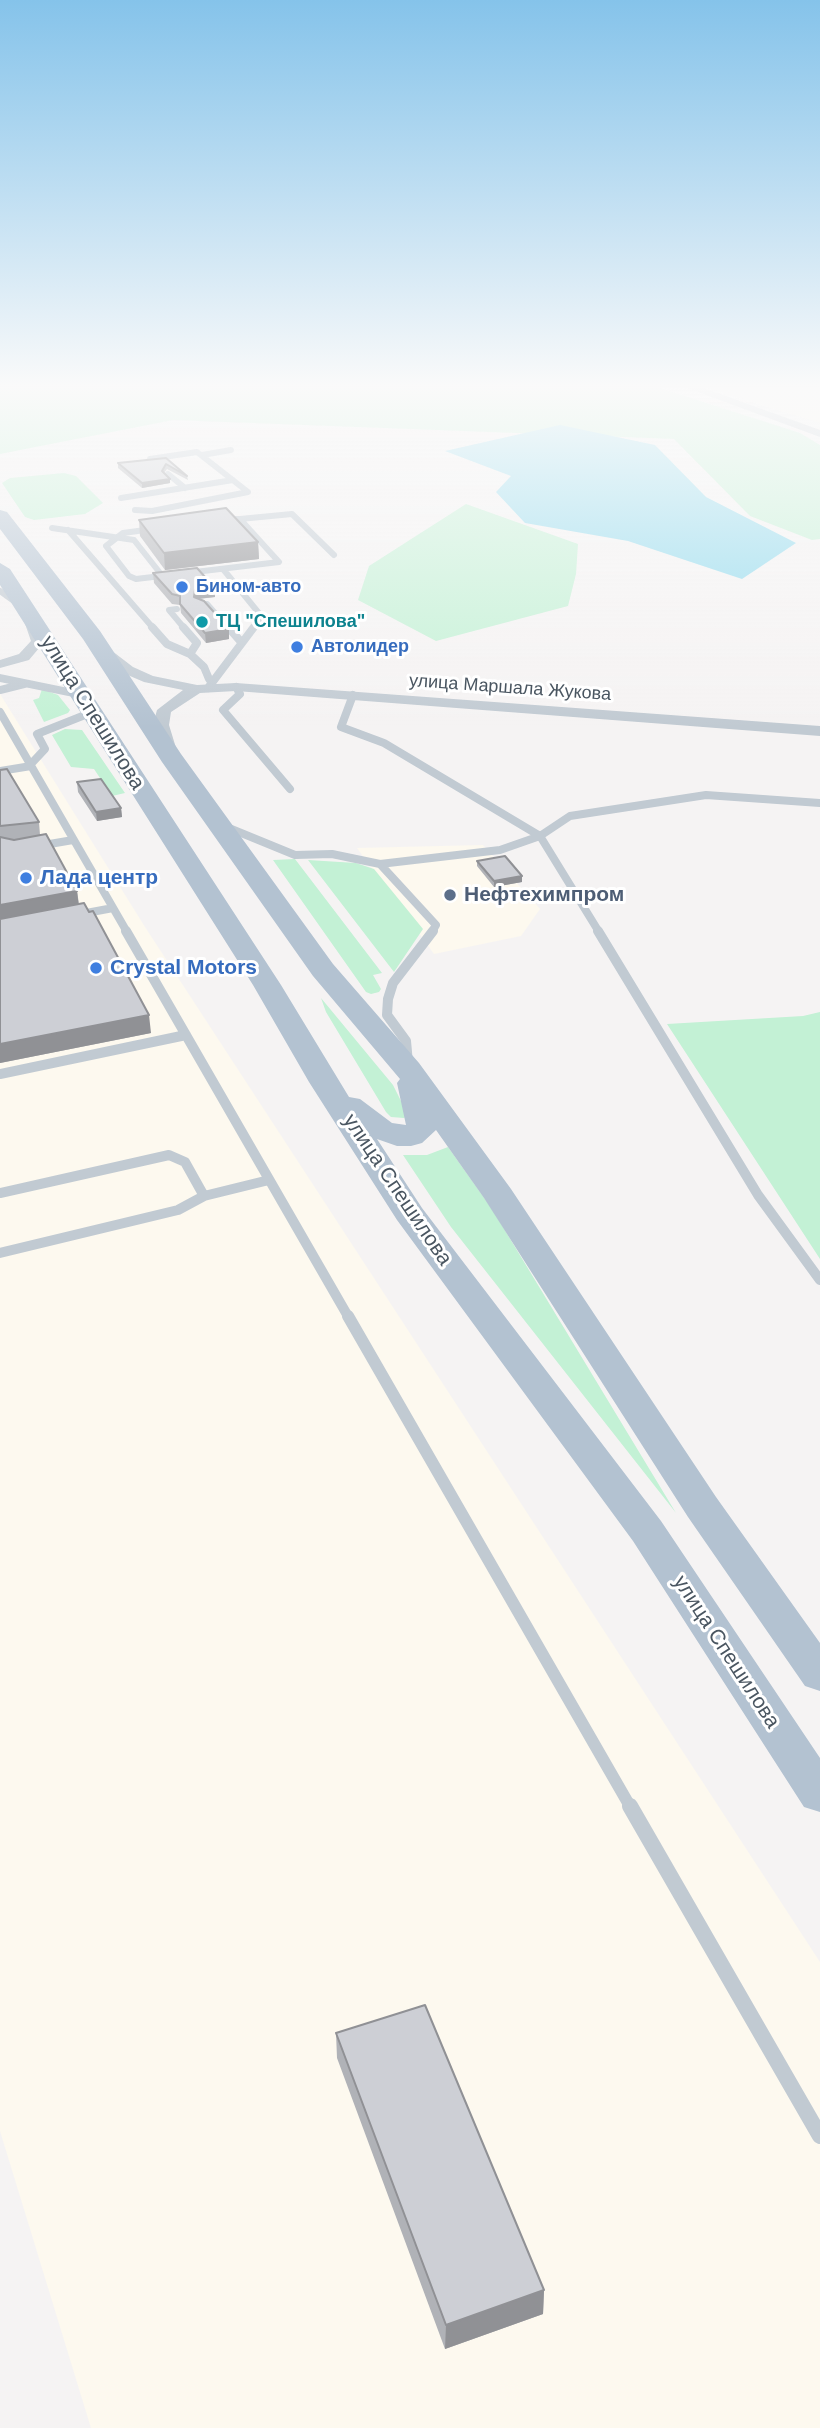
<!DOCTYPE html>
<meta charset="utf-8">
<style>
body{margin:0}
canvas{display:block;background:#f5f3f3}
</style>
<canvas width="820" height="2428"></canvas>
<script>
const c = document.querySelector('canvas').getContext('2d');
c.lineJoin = 'round';
function fill(path, color) { c.fillStyle = color; c.fill(path, 'evenodd'); }
const poly = rows => new Path2D(rows.map(r => 'M' + r).join(''));
function stroke(path, color, width, dash) { c.strokeStyle = color; c.lineWidth = width; c.lineCap = dash ? 'butt' : 'round'; c.setLineDash(dash || []); c.stroke(path); }
function drawText(font, color, halo, rows, align = 'center') {
  c.font = font + ' Helvetica,sans-serif'; c.lineWidth = 6; c.setLineDash([]); c.textBaseline = 'middle'; c.strokeStyle = halo; c.fillStyle = color; for (const [text, x, y, turn = 0] of rows) {
    c.save(); c.translate(x, y); c.rotate((+turn || 0) * Math.PI / 180); c.textAlign = isNaN(turn) ? turn : align; if (halo) c.strokeText(text, 0, 0); c.fillText(text, 0, 0); c.restore();
  }
}
fill(poly([
 [707,388,820,388,820,423],
 [0,694,145,927,820,1962,820,2428,91,2428,0,2131],
 [483,845,540,909,521,936,434,954,357,848]
]), '#fdf9ef');
fill(poly([
 [0,388,660,388,800,433,820,445,820,539,812,540,750,516,674,439,173,420,0,454],
 [64,473,76,476,103,503,85,514,34,520,25,517,2,483,10,478],
 [466,504,578,544,576,574,568,606,436,641,358,600,369,566],
 [42,689,58,695,70,710,68,713,44,722,33,700,39,698],
 [65,729,82,730,125,793,112,796,94,769,71,767,52,735],
 [295,859,382,973,373,975,381,989,379,992,371,994,366,992,273,860],
 [308,860,356,863,374,869,423,929,394,972],
 [321,998,393,1085,408,1115,404,1118,391,1117,386,1112,326,1012],
 [820,1012,820,1259,667,1024,803,1016],
 [448,1147,492,1209,676,1513,451,1227,403,1155,427,1155]
]), '#c3f1d5');
fill(poly([
 [560,425,655,445,706,497,796,543,742,579,628,541,525,523,496,492,511,476,445,451]
]), '#90daee');
stroke(poly([
 [202,455,231,450],
 [168,474,185,488],
 [121,498,233,480],
 [135,510,152,511,248,492,197,452,150,459],
 [226,519,240,519,279,562,136,579,129,576,106,546,123,533,226,519],
 [240,519,292,514,334,555],
 [52,528,134,540,164,578],
 [68,530,154,629],
 [223,569,262,617,253,629],
 [0,591,18,604],
 [203,604,207,604,229,629],
 [177,609,169,610,185,629]
]), '#c1cad2', 6);
stroke(poly([
 [152,627,167,644,190,654,204,667,209,679],
 [183,627,197,643,190,654],
 [228,627,242,643],
 [236,687,240,694,223,710,290,789],
 [208,688,254,627],
 [0,690,24,684],
 [353,695,341,727,384,743,540,836,599,932],
 [0,712,127,932],
 [30,765,45,749,37,734,90,713],
 [0,771,31,766],
 [229,828,295,855,332,854,380,864,436,925,432,932],
 [38,846,73,840],
 [380,864,500,850,540,836,570,816,706,795,820,803],
 [81,914,113,908]
]), '#c1cad2', 8);
stroke(poly([
 [126,931,349,1318],
 [598,931,758,1195,820,1280],
 [408,1063,406,1041,387,1015,388,999,393,983,433,931],
 [0,1074,186,1035],
 [0,1193,169,1155,185,1162,204,1196],
 [0,1253,178,1210,204,1196,269,1180]
]), '#c1cad2', 10);
stroke(poly([
 [348,1316,631,1808]
]), '#c1cad2', 12);
stroke(poly([
 [630,1806,820,2136]
]), '#c1cad2', 16);
fill(poly([
 [687,388,704,388,820,430,820,437,687,388],
 [30,614,37,618,45,641,29,660,0,668,0,660,19,654,31,641,23,618,30,614],
 [103,644,133,667,153,676,197,685,236,683,820,726,820,736,236,691,200,693,171,712,169,725,177,751,169,756,161,751,153,725,157,710,183,690,144,682,123,673,96,648,103,644],
 [0,674,78,690,85,694,78,698,0,682,0,674]
]), '#c1cad2');
fill(poly([
 [0,510,7,512,100,631,181,754,333,964,419,1063,511,1189,716,1497,820,1643,820,1691,805,1686,688,1517,484,1198,436,1130,422,1143,411,1146,397,1146,377,1139,422,1208,661,1521,820,1758,820,1812,804,1807,633,1541,397,1220,309,1082,253,985,0,585,0,563,10,569,281,985,349,1097,360,1099,392,1123,406,1125,397,1083,400,1079,313,976,162,762,83,639,0,529,0,510]
]), '#b3c2d1');
fill(poly([
 [166,458,187,476,188,480,167,469,164,473,170,479,170,483,142,488,118,468,118,463],
 [139,520,258,542,259,559,165,570,140,536],
 [153,573,214,587,215,597,199,599,229,639,206,643,181,613,180,605,172,604,154,583],
 [0,770,39,822,40,835,77,891,79,904,151,1033,0,1063],
 [77,782,121,808,122,817,97,821,78,792],
 [477,861,522,876,522,882,494,887,477,866],
 [336,2033,544,2290,543,2314,445,2349,337,2058]
]), '#b0b2b7');
fill(poly([
 [170,479,170,483,142,488,142,483],
 [258,542,259,559,165,570,164,553],
 [214,587,215,597,196,599,194,597,195,590],
 [229,629,229,639,206,643,205,633],
 [121,808,122,817,97,821,96,812],
 [522,876,522,882,494,887,494,881],
 [77,891,79,908,0,923,0,905],
 [149,1015,151,1033,0,1063,0,1044],
 [544,2290,543,2314,445,2349,446,2325]
]), '#909195');
const building = poly([
 [166,458,187,476,166,464,162,471,170,479,142,483,118,463,166,458],
 [226,508,258,542,164,553,139,520,226,508],
 [197,568,214,587,195,590,194,597,204,601,229,629,205,633,180,604,180,596,172,594,153,573,197,568],
 [7,769,39,822,0,826,0,770,7,769],
 [101,779,121,808,96,812,77,782,101,779],
 [46,834,77,891,0,905,0,837,14,840,46,834],
 [505,856,522,876,494,881,477,861,505,856],
 [84,903,89,912,93,911,149,1015,0,1044,0,919,84,903],
 [425,2005,544,2290,446,2325,336,2033,425,2005]
]);
fill(building, '#cdcfd5');
stroke(building, '#909195', 2);
const sky = c.createLinearGradient(0, 0, 0, 728);
sky.addColorStop(0, '#85c3ea');
sky.addColorStop(0.53, '#fafafa');
sky.addColorStop(1, '#fafafa00');
c.fillStyle = sky;
c.fillRect(0, 0, 820, 728);
for (const [x, y, r, color] of [
 [182,587,7,"#3f7fe0"],
 [202,622,7,"#0f9aa8"],
 [297,647,7,"#3f7fe0"],
 [26,878,7,"#3f7fe0"],
 [450,895,7,"#5c6f8a"],
 [96,968,7,"#3f7fe0"]
]) { const dot = new Path2D(); dot.arc(x, y, r, 0, 2 * Math.PI); c.fillStyle = color; c.fill(dot); stroke(dot, '#fff', 2.5); }
drawText('bold 18px', '#366cbe', '#fff', [
 ["Бином-авто",196,587],
 ["Автолидер",311,647]
], 'left');
drawText('bold 18px', '#0d838f', '#fff', [
 ["ТЦ \"Спешилова\"",216,622]
], 'left');
drawText('18px', '#4a5661', '#fff', [
 ["улица Маршала Жукова",510,688,4]
]);
drawText('21px', '#4a5661', '#fff', [
 ["улица Спешилова",92,713,58],
 ["улица Спешилова",397,1190,56],
 ["улица Спешилова",726,1652,57]
]);
drawText('bold 21px', '#366cbe', '#fff', [
 ["Лада центр",40,878],
 ["Crystal Motors",110,968]
], 'left');
drawText('bold 21px', '#4e5e75', '#fff', [
 ["Нефтехимпром",464,895]
], 'left');
</script>
